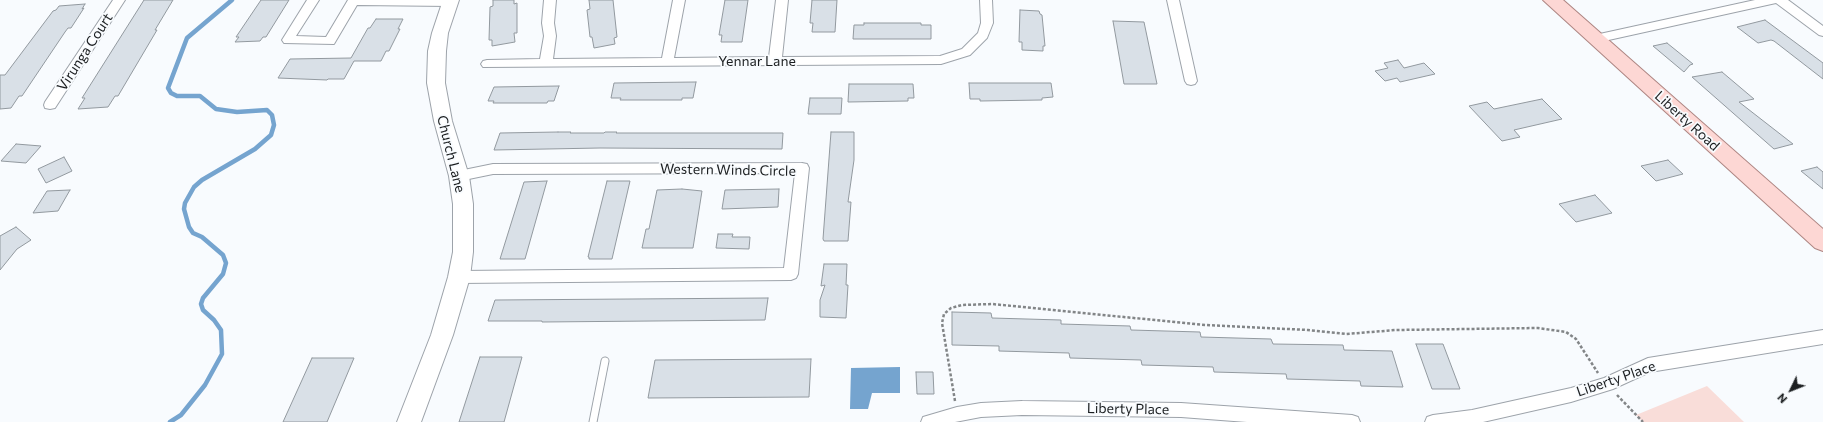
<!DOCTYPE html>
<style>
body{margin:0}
#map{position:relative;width:1823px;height:422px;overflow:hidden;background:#f8fbfe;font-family:Commissioner,sans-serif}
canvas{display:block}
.north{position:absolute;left:1771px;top:370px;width:40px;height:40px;-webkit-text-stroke:3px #f8fbfe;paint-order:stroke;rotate:227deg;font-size:11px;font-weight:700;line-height:16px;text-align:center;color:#1b1e20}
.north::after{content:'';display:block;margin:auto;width:14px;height:18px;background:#1b1e20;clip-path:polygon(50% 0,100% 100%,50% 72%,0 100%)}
</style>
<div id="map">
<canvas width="1823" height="422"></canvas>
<div class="north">N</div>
</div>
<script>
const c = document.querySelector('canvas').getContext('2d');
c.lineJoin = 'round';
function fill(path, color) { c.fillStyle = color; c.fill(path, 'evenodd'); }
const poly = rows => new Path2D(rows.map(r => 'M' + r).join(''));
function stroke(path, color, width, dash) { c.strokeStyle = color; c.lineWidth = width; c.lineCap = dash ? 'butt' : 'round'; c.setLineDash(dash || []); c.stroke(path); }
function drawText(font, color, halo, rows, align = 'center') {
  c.font = font + ' Commissioner,sans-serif'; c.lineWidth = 3.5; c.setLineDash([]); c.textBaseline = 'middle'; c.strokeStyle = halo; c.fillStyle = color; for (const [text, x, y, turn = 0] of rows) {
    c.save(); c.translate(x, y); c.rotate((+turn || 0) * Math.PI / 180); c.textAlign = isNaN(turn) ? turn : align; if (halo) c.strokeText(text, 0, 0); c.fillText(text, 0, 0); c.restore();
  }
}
fill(poly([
 [1707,386,1744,422,1643,422,1636,415]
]), '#f9ddd9');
fill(poly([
 [900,367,900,393,872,393,868,409,850,409,851,368]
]), '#75a4cf');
stroke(poly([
 [170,422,181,415,205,385,222,354,221,330,214,320,203,310,201,304,203,298,223,274,226,263,223,255,202,237,193,233,189,227,184,209,185,203,194,187,202,180,255,149,271,135,274,125,272,115,267,110,237,112,216,109,200,96,177,96,171,93,168,88,187,38,232,0]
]), '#75a4cf', 4.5);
const building = poly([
 [144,0,173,0,155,30,157,30,118,96,115,96,108,107,78,109,85,98,82,98,144,0],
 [261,0,289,0,266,37,263,37,260,41,235,42,239,37,236,37,261,0],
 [493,0,514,0,514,4,517,3,517,33,514,33,515,42,492,46,492,40,489,40,490,7,493,6,493,0],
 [589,0,613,0,617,37,614,38,615,44,594,48,592,37,590,37,587,10,590,9,589,0],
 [725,0,748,0,742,42,721,42,722,35,719,35,725,0],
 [812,0,837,0,835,32,812,32,813,23,810,23,812,0],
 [85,4,82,9,84,8,71,28,68,28,65,32,22,96,19,96,11,108,0,109,0,75,5,75,53,11,56,10,59,6,85,4],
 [1020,10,1039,11,1040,14,1042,15,1045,46,1043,46,1043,51,1022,50,1022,42,1019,42,1020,10],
 [376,19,403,19,398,29,400,29,389,51,386,51,381,61,354,61,344,79,328,79,327,80,278,78,290,59,351,58,368,28,370,28,376,19],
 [1765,20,1823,63,1823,79,1774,41,1771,40,1758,43,1737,27,1765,20],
 [1113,21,1144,22,1157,84,1124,84,1113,21],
 [864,23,921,23,921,25,931,25,931,39,853,39,854,25,864,25,864,23],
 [1667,43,1693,64,1690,65,1684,72,1653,46,1667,43],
 [1398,60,1404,68,1424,63,1435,74,1400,82,1397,78,1385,81,1375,71,1388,68,1384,63,1398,60],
 [1722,72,1754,99,1739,102,1793,144,1774,149,1692,77,1722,72],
 [696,82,693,98,682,98,682,100,620,100,621,98,611,98,614,83,696,82],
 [969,83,1051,83,1053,97,1042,98,1042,100,980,101,980,99,970,99,969,83],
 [849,84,913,84,914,98,908,98,908,101,848,102,849,84],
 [559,86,554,101,548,101,547,103,493,103,494,101,488,101,494,87,559,86],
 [810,98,842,98,841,114,808,114,810,98],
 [1542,99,1562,119,1514,130,1520,137,1502,141,1469,106,1487,102,1494,109,1542,99],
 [558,132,571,132,570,133,604,133,605,132,617,132,616,133,783,133,782,149,600,148,494,150,500,133,558,132],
 [831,132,854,132,854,160,848,202,851,202,848,241,824,241,823,239,831,132],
 [16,144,41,146,26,163,1,161,16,144],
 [64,157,72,171,46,183,38,169,64,157],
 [1668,160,1683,174,1656,181,1641,166,1668,160],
 [1817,167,1823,172,1823,189,1801,171,1817,167],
 [547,181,525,259,500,259,524,182,547,181],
 [607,181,630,181,612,259,589,259,589,257,588,257,607,181],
 [682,189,702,191,693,248,642,248,646,229,649,229,657,190,682,189],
 [779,189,778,207,722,209,725,190,779,189],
 [70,190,58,211,33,213,47,191,70,190],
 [1595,195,1612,213,1576,222,1559,204,1595,195],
 [16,227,31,240,17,249,0,270,0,236,16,227],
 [718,234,733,234,732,237,750,237,749,249,716,248,718,234],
 [824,264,847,264,846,285,848,285,846,318,820,317,820,300,825,285,821,286,824,264],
 [768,298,765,320,542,322,542,321,488,321,495,300,768,298],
 [952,312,991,313,992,318,1061,320,1061,324,1130,326,1131,330,1200,332,1201,337,1271,339,1273,344,1343,345,1344,350,1392,351,1403,387,1361,386,1360,381,1287,379,1286,374,1214,372,1213,367,1142,365,1141,360,1070,358,1069,353,999,351,999,346,952,345,952,312],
 [1416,344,1443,344,1460,389,1432,389,1416,344],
 [480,357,522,357,504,422,459,422,480,357],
 [312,358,354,358,327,422,283,422,312,358],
 [811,359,809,397,648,398,655,360,811,359],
 [916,372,933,372,934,394,917,394,916,372]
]);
fill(building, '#d9e0e7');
stroke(building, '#92999f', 1);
const lane = poly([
 [593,422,605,361]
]);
const street = poly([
 [113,0,125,0,55,108,50,109,45,108,44,105,45,102,113,0],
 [307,0,319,0,296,36,326,37,348,0,454,0,456,2,450,6,357,5,334,44,284,43,282,40,307,0],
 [544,0,556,0,554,23,556,36,553,59,662,58,673,0,685,0,674,58,769,57,776,0,788,0,782,57,940,56,962,49,978,33,981,23,980,0,992,0,993,23,987,38,970,55,941,64,483,67,481,64,483,61,487,60,540,59,544,36,542,23,544,0],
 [1167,0,1179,0,1197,81,1195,84,1191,85,1187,84,1185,81,1167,0],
 [1755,0,1788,0,1823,26,1823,36,1819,35,1776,3,1595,43,1591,42,1589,39,1591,36,1595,35,1755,0],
 [802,163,807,164,809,168,798,274,796,278,791,280,459,283,454,281,452,277,454,273,459,271,784,268,795,173,493,174,459,181,454,180,452,176,454,172,493,164,802,163],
 [1823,330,1823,344,1650,372,1613,389,1571,402,1483,422,1425,422,1427,417,1433,415,1472,410,1571,388,1604,378,1648,358,1823,330],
 [1022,401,1181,403,1352,415,1358,417,1360,422,1247,422,1181,417,1022,415,981,417,955,422,921,422,923,417,957,407,981,403,1022,401]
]);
const secondary = poly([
 [443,0,459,0,448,33,446,51,445,83,452,121,469,176,473,204,473,252,470,277,453,335,421,422,397,422,431,335,448,277,453,252,453,204,449,176,434,121,427,83,428,51,432,33,443,0]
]);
const primary = poly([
 [1543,0,1563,0,1823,229,1823,251,1815,248,1543,0]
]);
stroke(lane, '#9da3aa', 9);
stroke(street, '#9da3aa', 2);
stroke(secondary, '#9da3aa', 2);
stroke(primary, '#ad8582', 2);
stroke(poly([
 [1617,395,1643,422],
 [955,401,942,323,944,314,951,308,962,305,992,304,1205,325,1308,330,1346,334,1396,330,1538,328,1566,332,1576,339,1598,373]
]), '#828587', 2.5, [3, 2]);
stroke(lane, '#fff', 7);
fill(street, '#fff');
fill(secondary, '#fff');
fill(primary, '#fdd7d4');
drawText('14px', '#1b1e20', '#f8fbfe', [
 ["Virunga Court",85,52,-57],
 ["Yennar Lane",757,61],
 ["Liberty Road",1687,121,42],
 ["Church Lane",451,154,76],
 ["Western Winds Circle",728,170,1],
 ["Liberty Place",1616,379,-19],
 ["Liberty Place",1128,409,1]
]);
</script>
